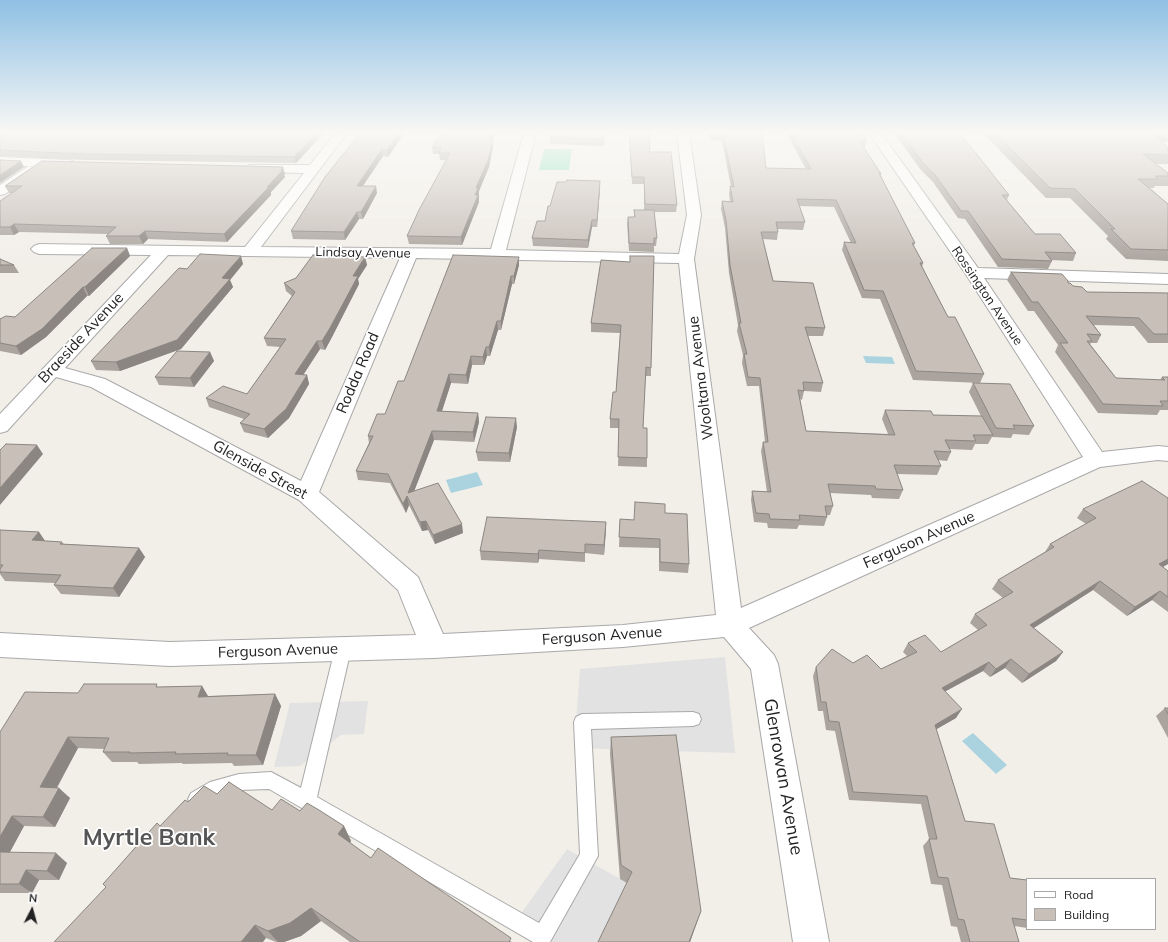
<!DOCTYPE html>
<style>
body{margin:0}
#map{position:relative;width:1168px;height:942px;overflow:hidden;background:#f2efe9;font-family:Mulish,sans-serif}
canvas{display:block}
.legend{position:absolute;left:1026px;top:878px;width:130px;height:52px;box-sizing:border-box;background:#fff;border:1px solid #a7a7a7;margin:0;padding:5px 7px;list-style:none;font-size:12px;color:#222}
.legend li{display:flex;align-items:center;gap:8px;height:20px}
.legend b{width:20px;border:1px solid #a7a7a7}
.north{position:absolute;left:12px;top:890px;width:40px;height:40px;-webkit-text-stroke:3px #fff;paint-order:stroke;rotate:6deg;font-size:11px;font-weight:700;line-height:16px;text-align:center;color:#222}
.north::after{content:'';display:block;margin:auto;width:14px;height:18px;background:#222;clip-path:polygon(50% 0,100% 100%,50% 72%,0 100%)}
</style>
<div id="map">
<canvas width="1168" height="942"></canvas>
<ul class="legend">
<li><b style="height:5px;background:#fff"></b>Road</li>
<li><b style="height:11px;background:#c7bfb8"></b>Building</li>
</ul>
<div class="north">N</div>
</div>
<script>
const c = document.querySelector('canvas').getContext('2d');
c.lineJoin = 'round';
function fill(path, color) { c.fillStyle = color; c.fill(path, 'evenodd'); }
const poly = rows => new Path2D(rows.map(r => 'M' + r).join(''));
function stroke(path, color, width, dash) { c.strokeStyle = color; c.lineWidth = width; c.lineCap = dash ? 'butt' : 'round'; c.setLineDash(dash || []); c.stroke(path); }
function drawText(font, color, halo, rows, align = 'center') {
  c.font = font + ' Mulish,sans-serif'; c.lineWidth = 3.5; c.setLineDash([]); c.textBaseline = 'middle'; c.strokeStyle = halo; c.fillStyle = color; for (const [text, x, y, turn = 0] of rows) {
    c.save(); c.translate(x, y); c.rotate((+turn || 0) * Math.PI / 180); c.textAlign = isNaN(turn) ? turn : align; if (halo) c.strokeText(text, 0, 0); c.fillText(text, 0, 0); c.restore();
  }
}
fill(poly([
 [544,149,572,149,569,170,539,170]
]), '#88e0be');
fill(poly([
 [725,657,735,753,574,748,580,669],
 [368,701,364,734,341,735,300,766,274,767,290,703],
 [567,849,631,885,603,942,531,942,510,929]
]), '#e2e2e2');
fill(poly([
 [863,356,892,357,895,364,866,363],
 [477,472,483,485,451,493,446,480],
 [973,733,1007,765,996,774,962,741]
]), '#aad3df');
const service = poly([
 [343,643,348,644,351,649,317,797,539,923,580,854,574,722,576,717,582,714,693,712,699,714,701,719,699,724,693,726,591,729,598,856,550,942,533,942,269,789,239,790,214,798,197,808,191,805,188,799,191,793,210,782,239,774,271,772,301,788,335,649,338,644,343,643]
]);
const minor = poly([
 [335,133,347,133,261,247,491,249,524,133,536,133,506,250,679,254,687,215,677,133,689,133,701,215,694,259,741,608,1083,457,965,273,869,133,881,133,978,268,1168,274,1168,284,984,278,1102,452,1158,446,1168,447,1168,461,1158,460,1100,467,749,628,774,655,778,664,829,942,793,942,751,669,724,637,623,647,434,658,170,666,0,657,0,633,170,642,416,635,398,590,299,500,91,387,56,377,7,431,0,433,0,414,151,255,39,254,34,252,31,249,34,246,39,244,245,247,304,173,253,172,249,171,247,168,249,165,310,165,335,133],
 [168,255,400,258,301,481,105,379,65,368,168,255],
 [416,258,679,263,716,615,623,625,443,634,418,577,319,492,416,258],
 [0,157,69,160,73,161,75,164,73,167,69,168,0,165,0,157],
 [31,166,35,167,37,170,35,173,5,194,0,195,0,185,27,167,31,166]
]);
stroke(service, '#a9a9a9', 2);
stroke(minor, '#a9a9a9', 2);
fill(service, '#fff');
fill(minor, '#fff');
fill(poly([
 [0,133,324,133,296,163,86,160,0,156],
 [360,133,404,133,388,157,383,156,363,186,377,193,363,219,359,219,345,240,293,239,291,231],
 [441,133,496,133,493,140,493,147,489,167,479,191,479,202,462,245,409,244,407,236,446,160,440,160,439,154,433,154,432,147],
 [605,133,604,146,550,144,550,137],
 [629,133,649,133,650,152,677,205,676,212,654,212,657,238,656,246,654,246,654,252,629,251,627,224,628,217,634,217,634,210,644,210,644,184,632,184],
 [709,133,762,133,766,168,806,169,786,133,863,133,867,140,865,147,864,147,881,174,881,176,915,243,914,246,923,263,922,267,948,317,984,374,980,383,913,380,880,299,862,298,842,250,844,242,851,243,834,207,799,206,805,222,803,230,778,229,778,232,777,240,763,239,773,281,825,328,823,336,808,336,823,383,821,392,804,391,802,400,800,399,806,431,888,434,882,419,885,410,933,415,981,416,969,392,973,383,1034,426,1029,435,1013,434,1011,438,992,437,988,444,975,444,972,450,949,449,951,452,947,461,938,460,941,466,937,475,897,474,903,490,899,499,872,498,871,495,830,493,833,506,830,515,827,515,827,517,824,526,799,525,797,529,768,528,767,523,754,522,751,500,752,491,767,492,761,451,763,442,765,442,759,386,747,386,742,363,743,355,737,331,738,325,729,273,725,228,721,209,722,201,730,202,729,194,730,186,731,187,722,141,710,140],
 [894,133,960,133,1009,195,1007,200,1035,234,1076,253,1073,261,1051,260,1052,261,1048,269,998,267,965,219,958,218,933,182,921,170],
 [983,133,1168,133,1162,143,1168,147,1168,164,1155,164,1168,176,1168,186,1155,186,1154,188,1150,188,1168,204,1168,261,1126,259,1106,239,1108,236,1070,198,1046,198],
 [285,174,284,175,285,177,271,192,271,195,227,242,148,239,143,244,110,244,106,236,108,234,19,232,14,235,0,235,0,201,12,193,9,193,5,186],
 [600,189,597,227,592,227,588,248,533,246,532,238,545,221,550,206],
 [127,248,130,256,89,296,87,296,46,337,21,355,0,351,0,319,15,317],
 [630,256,651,368,651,376,645,376,643,428,647,458,647,467,618,466,619,428,610,428,610,419,616,392,620,333,591,332,591,323,630,262],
 [365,257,367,265,358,279,359,284,332,337,325,350,320,349,303,375,307,375,309,384,289,418,268,438,244,432,240,423,244,419,209,407,206,398,247,394,280,347,267,346,264,338,292,296,286,291,284,283],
 [519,257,519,265,514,284,512,284,501,330,498,330,490,356,487,356,484,365,472,365,468,384,451,383,442,411,478,413,479,422,474,442,434,440,414,491,463,533,435,544,428,530,422,531,409,505,406,513,390,483,358,480,356,471,369,443,368,436,385,414,404,381],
 [0,259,14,265,19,273,0,273],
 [243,264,230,280,233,287,181,349,120,371,96,370,91,361,187,269],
 [1011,272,1068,283,1073,286,1087,292,1168,293,1168,343,1148,343,1134,326,1094,325,1101,335,1097,343,1091,343,1090,344,1116,378,1160,380,1162,377,1168,377,1168,410,1160,410,1157,415,1098,413,1055,352,1058,345,1034,311,1028,311,1007,280],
 [210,352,214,361,194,387,159,385,155,377],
 [517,427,510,462,478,461,476,452],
 [1168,498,1168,564,1163,567,1168,571,1168,612,1152,600,1127,616,1093,590,1034,628,1063,652,1056,661,1022,683,1005,668,990,677,983,671,945,691,956,718,936,729,965,821,1010,878,1027,880,1027,928,1014,926,1019,942,961,942,957,927,951,926,942,885,931,884,923,846,929,839,921,804,849,800,835,731,826,730,823,711,818,711,813,676,816,667,853,663,881,669,907,656,903,652,908,643,941,652,978,630,970,623,975,614,1003,598,992,589,998,580,1045,552,1050,544,1086,524,1077,518,1083,509],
 [665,513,689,564,688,573,659,571,659,548,619,547,620,519,634,520],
 [606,522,604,555,585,553,585,562,539,559,538,563,481,560,480,551],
 [0,530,39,532,45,541,62,542,64,544,139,548,145,557,119,597,61,594,54,585,55,583,5,581,0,574],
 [202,686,208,696,275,694,281,706,263,765,234,766,232,763,183,764,182,763,139,764,137,762,112,762,103,752,104,749,78,748,57,788,70,798,55,827,24,826,10,852,67,863,59,880,39,880,32,893,0,893,0,732,78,693,160,687],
 [1165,708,1168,708,1168,738,1156,716],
 [611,737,701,911,690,942,598,942,627,883,620,879,610,754],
 [217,794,272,810,300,811,344,826,351,841,350,843,371,858,512,942,350,942,321,921,301,936,284,942,276,942,266,938,106,887,160,826,188,802]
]), '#aba49e');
fill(poly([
 [317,133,324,133,296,163,294,157],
 [399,133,404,133,388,157,387,150],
 [492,133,496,133,490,146,489,140],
 [1168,134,1168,141,1151,146,1155,137],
 [493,140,493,147,489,167,479,191,479,202,462,245,461,237,475,195,476,188],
 [382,149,383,156,358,193,357,186],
 [21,161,24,167,0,183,0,175],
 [283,167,285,174,284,175,285,177,271,192,271,195,227,242,224,234,267,187],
 [600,181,600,189,597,227,597,220],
 [376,186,377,193,363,219,361,212],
 [357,212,359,219,345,240,344,232],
 [592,220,592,227,588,248,588,240],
 [14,224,19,232,14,235,10,227],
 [145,231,148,239,143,244,139,236],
 [127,248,130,256,89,296,85,287],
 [241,256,243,264,230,280,233,287,181,349,120,371,116,362,222,278],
 [365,257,367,265,358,279,359,284,332,337,325,350,322,341,353,276],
 [519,257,519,265,514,284,514,276],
 [511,276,512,284,501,330,501,321],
 [83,287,87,296,46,337,21,355,16,346],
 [497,321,498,330,490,356,489,347],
 [317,341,320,349,298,383,295,374],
 [486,347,487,356,484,365,483,357],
 [210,352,214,361,194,387,190,378],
 [471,356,472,365,468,384,466,375],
 [449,374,451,383,439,420,437,411],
 [307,375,309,384,289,418,268,438,264,429],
 [478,413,479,422,474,442,473,432],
 [516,418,517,427,510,462,509,453],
 [432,431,434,440,410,502,408,493],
 [37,445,43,454,0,505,0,488],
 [407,496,409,505,406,513,403,504],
 [426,521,428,530,422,531,420,522],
 [606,522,606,531,604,555,604,545],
 [462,524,463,533,435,544,433,535],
 [39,532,45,541,32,540],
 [139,548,145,557,119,597,113,588],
 [539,550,539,559,538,563,538,554],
 [1168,559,1168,564,1151,573,1159,564],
 [1100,581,1093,590,1024,634,1030,625],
 [1160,591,1152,600,1127,616,1135,607],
 [1063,652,1056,661,1022,683,1029,674],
 [1011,659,1005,668,990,677,996,669],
 [989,662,983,671,937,696,942,688],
 [202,686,209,698,198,697],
 [275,694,281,706,263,765,256,755],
 [962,709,956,718,930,733,935,725],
 [68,737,78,748,51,798,40,787],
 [59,788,70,798,55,827,43,817],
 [12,816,24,826,5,861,0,858,0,837],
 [344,826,351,841,346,849,338,834],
 [56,853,67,863,59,880,47,871],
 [26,870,39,880,32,893,19,884],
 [311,908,321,921,301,936,284,942,278,942,268,931],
 [701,911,690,942,689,942],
 [255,925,266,938,263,942,241,942]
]), '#8b8681');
const building = poly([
 [0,133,317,133,294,157,83,154,0,150,0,133],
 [360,133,399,133,387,150,382,149,357,186,376,186,361,212,357,212,344,232,291,231,325,177,360,133],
 [441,133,492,133,489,140,493,140,488,160,476,188,478,188,475,195,478,195,461,237,407,236,419,210,450,153,439,153,441,148,432,147,441,133],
 [551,133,604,133,604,139,550,137,551,133],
 [629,133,649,133,650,152,671,152,677,205,645,204,644,177,632,177,629,133],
 [711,133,762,133,766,168,811,169,791,133,863,133,867,140,859,140,881,174,879,173,915,243,912,243,923,263,920,263,948,317,955,317,984,374,916,371,883,291,864,290,844,242,856,243,836,200,797,199,805,222,776,222,778,232,761,232,773,281,813,283,825,328,805,327,823,383,803,382,804,391,798,390,806,431,895,435,885,410,931,411,933,415,982,416,993,435,973,435,976,441,945,440,951,452,934,451,941,466,894,465,903,490,876,489,875,486,828,484,833,506,825,506,827,517,799,515,800,520,770,519,769,514,756,513,752,491,771,492,763,442,768,442,760,378,748,377,744,354,747,354,739,323,741,323,730,265,726,220,722,201,733,202,730,186,734,187,723,134,711,134,711,133],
 [901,133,960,133,1009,195,1002,195,1035,234,1060,234,1076,253,1045,252,1052,261,1002,259,968,211,961,211,935,175,923,163,901,133],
 [995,133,1168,133,1168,134,1155,137,1168,147,1168,155,1143,154,1168,173,1168,176,1155,176,1158,179,1138,179,1168,204,1168,250,1131,249,1111,229,1115,229,1075,189,1050,188,995,133],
 [0,160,21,161,0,175,0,160],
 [42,161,283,167,281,170,283,170,267,187,269,187,224,234,145,231,139,236,106,236,116,227,14,224,10,227,0,227,0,201,22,186,5,186,42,161],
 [567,180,600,181,597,220,592,220,588,240,532,238,537,221,545,221,548,206,550,206,557,182,566,182,567,180],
 [634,210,654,210,657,238,654,238,654,244,629,243,628,217,635,217,634,210],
 [92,248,127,248,85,287,83,287,42,329,16,346,0,343,0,319,6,316,15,317,92,248],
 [200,254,241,256,222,278,230,279,177,340,116,362,91,361,179,268,187,269,200,254],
 [313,255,365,257,353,276,358,276,330,328,322,341,317,341,295,374,307,375,286,409,264,429,240,423,250,414,206,398,223,386,247,394,286,339,264,338,295,292,284,283,296,278,313,255],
 [453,255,519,257,514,276,511,276,501,321,497,321,489,347,486,347,483,357,471,356,466,375,449,374,437,411,478,413,473,432,432,431,408,493,438,483,462,524,433,535,426,521,420,522,407,496,403,504,388,474,356,471,373,436,368,436,377,414,385,414,398,381,404,381,453,255],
 [630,256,654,256,651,368,646,367,643,428,647,428,647,458,618,457,619,419,610,419,613,392,616,392,621,325,591,323,601,260,630,262,630,256],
 [0,259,14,265,0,265,0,259],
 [1011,272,1062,274,1068,281,1068,283,1070,283,1073,286,1082,287,1087,292,1168,293,1168,334,1154,334,1139,318,1086,316,1101,335,1087,334,1092,341,1087,341,1116,378,1165,380,1162,377,1168,377,1168,401,1160,401,1163,406,1103,404,1060,343,1068,343,1038,302,1032,302,1011,272],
 [177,351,210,352,190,378,155,377,177,351],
 [973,383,1010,384,1034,426,1013,425,1015,429,996,428,973,383],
 [486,417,516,418,509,453,476,452,486,417],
 [6,444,37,445,0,488,0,450,6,444],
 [1142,481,1168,498,1168,559,1159,564,1168,571,1168,597,1160,591,1135,607,1100,581,1030,625,1063,652,1029,674,1011,659,996,669,989,662,942,688,962,709,935,725,965,821,994,824,1010,878,1027,880,1027,920,1012,918,1019,942,970,942,964,920,958,919,948,878,938,877,929,839,937,839,927,796,853,792,839,722,829,721,826,702,821,702,816,667,832,649,853,663,867,655,881,669,917,652,908,643,925,635,941,652,987,625,975,614,1013,592,998,580,1054,547,1050,544,1096,518,1083,509,1142,481],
 [635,502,665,504,665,513,687,514,689,564,660,562,660,539,619,537,620,519,634,520,635,502],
 [487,517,606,522,604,545,585,544,585,553,539,550,538,554,480,551,487,517],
 [0,530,39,532,32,540,62,542,60,544,139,548,113,588,54,585,61,575,0,572,0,569,3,565,0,565,0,530],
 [84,684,157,684,156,687,202,686,198,697,275,694,256,755,227,755,228,753,175,754,176,752,129,753,130,752,103,752,109,738,68,737,40,787,59,788,43,817,12,816,0,837,0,732,25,692,78,693,84,684],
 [1165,708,1168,708,1168,714,1165,708],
 [676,735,701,911,689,942,598,942,632,872,621,865,611,737,676,735],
 [229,782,272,810,281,799,300,811,307,803,319,810,344,826,338,834,371,858,378,848,511,938,509,942,360,942,311,908,290,923,268,931,255,925,241,942,54,942,106,887,103,884,157,823,160,826,185,800,188,802,204,786,217,794,229,782],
 [0,852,56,853,47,871,26,870,19,884,0,884,0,852]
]);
fill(building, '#c7bfb8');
stroke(building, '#8b8681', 1);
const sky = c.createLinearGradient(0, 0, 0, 265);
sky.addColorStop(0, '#8fc0e4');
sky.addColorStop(0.5, '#f9f8f5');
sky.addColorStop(1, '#f9f8f500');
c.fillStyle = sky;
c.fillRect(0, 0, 1168, 265);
drawText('13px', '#222', '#fff', [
 ["Lindsay Avenue",363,253,1],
 ["Rossington Avenue",987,296,56]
]);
drawText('15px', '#222', '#fff', [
 ["Braeside Avenue",81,338,-47],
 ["Rodda Road",358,373,-67],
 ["Wooltana Avenue",701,378,-97],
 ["Glenside Street",260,470,29],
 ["Ferguson Avenue",919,540,-24],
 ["Ferguson Avenue",602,636,-4],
 ["Ferguson Avenue",278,651,-2]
]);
drawText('18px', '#222', '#fff', [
 ["Glenrowan Avenue",783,777,80]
]);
drawText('bold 23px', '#555', '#fff', [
 ["Myrtle Bank",149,838]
]);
</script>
